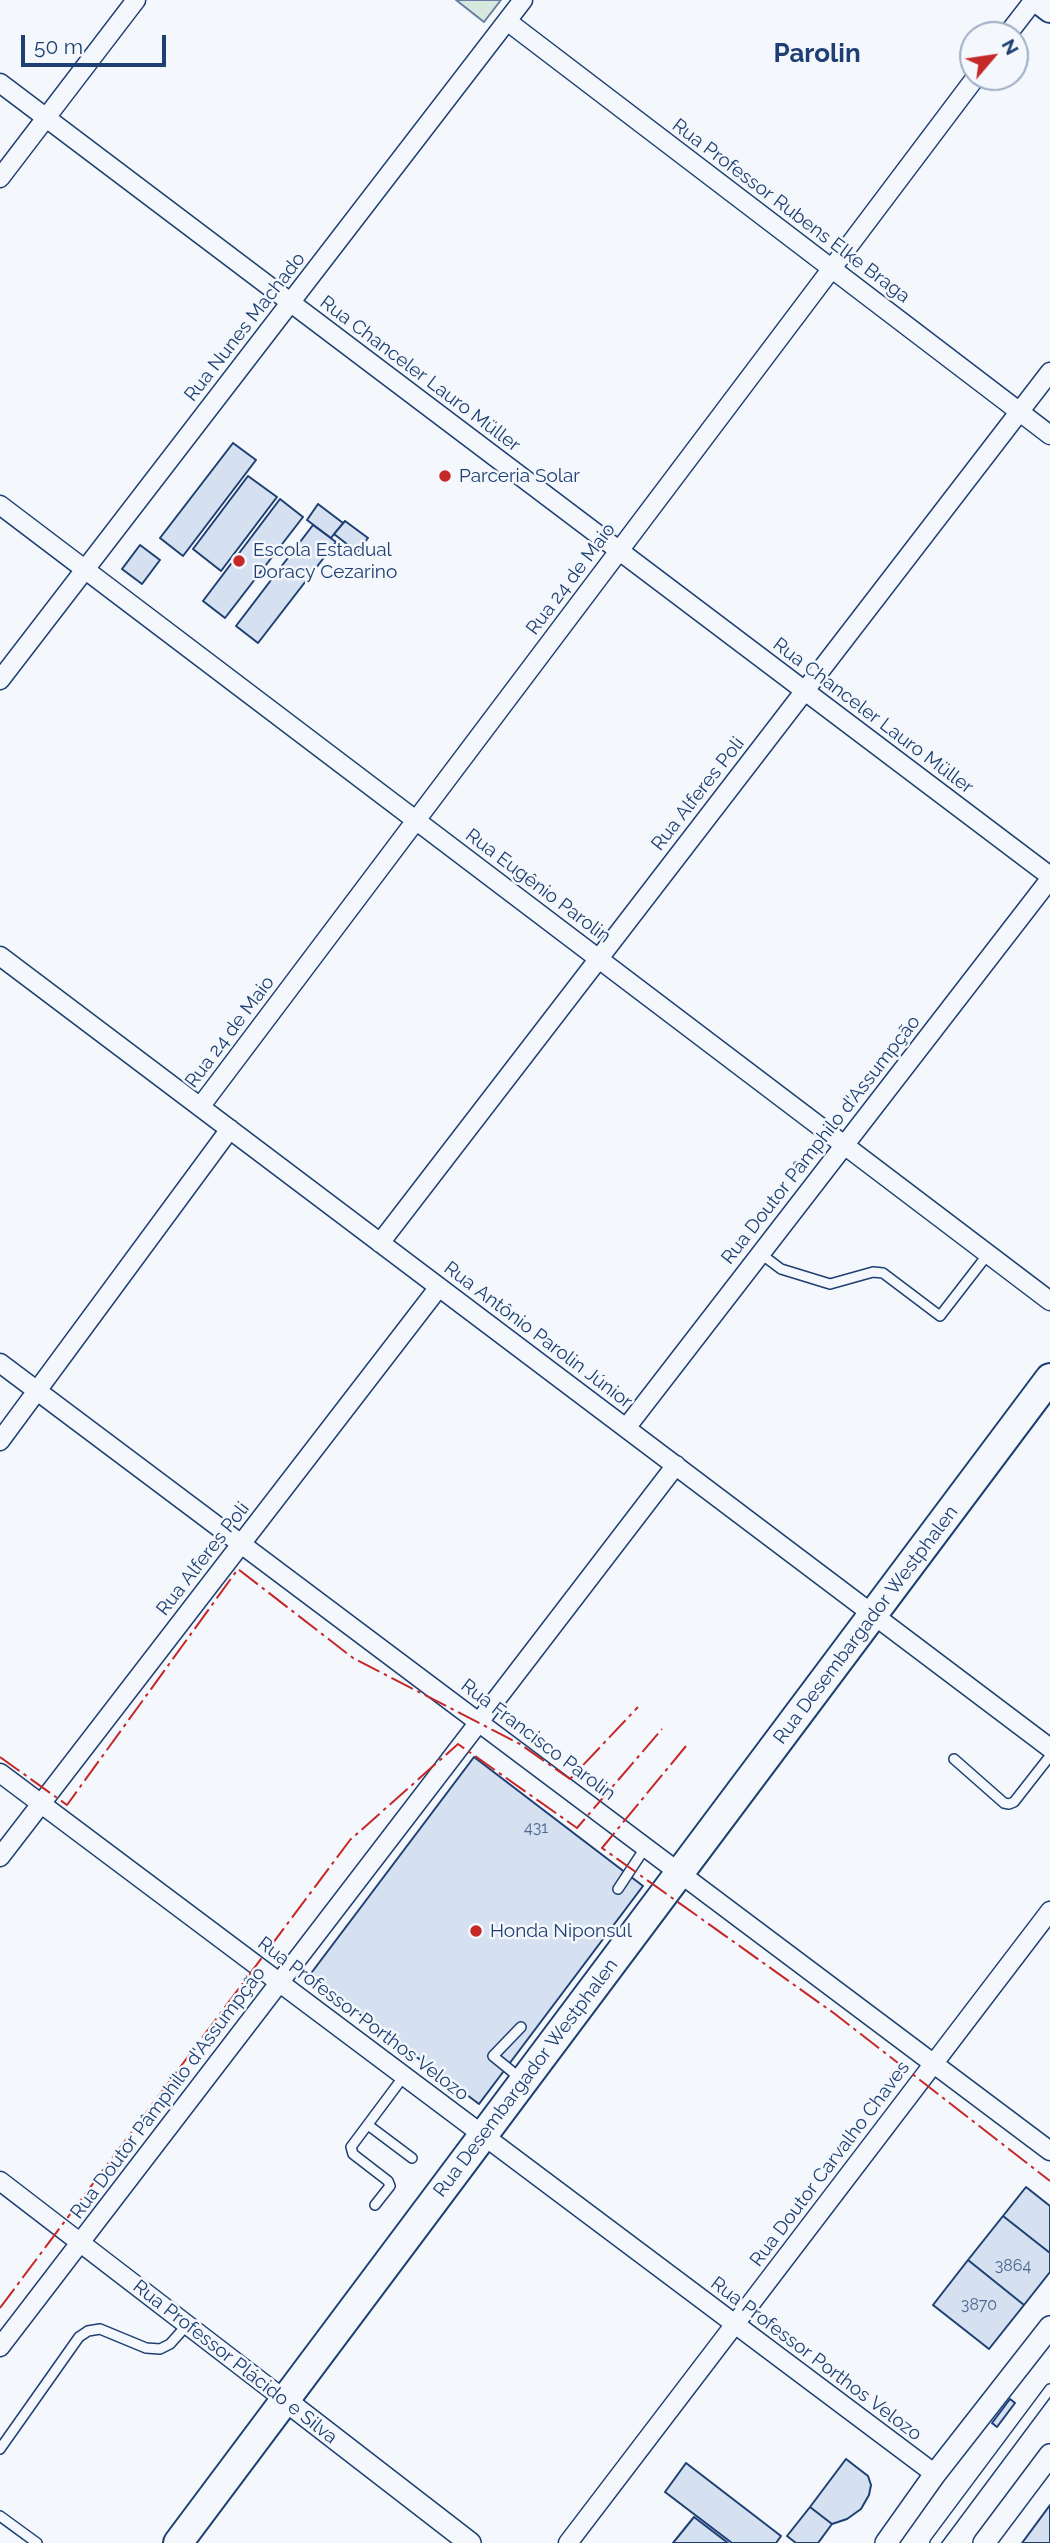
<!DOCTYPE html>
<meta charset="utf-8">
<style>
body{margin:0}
#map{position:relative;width:1050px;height:2543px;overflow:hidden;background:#f4f7fb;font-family:Raleway,sans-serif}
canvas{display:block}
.north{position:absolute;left:959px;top:21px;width:70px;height:70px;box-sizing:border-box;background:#f4f7fb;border:2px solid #9eadc5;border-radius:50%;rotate:61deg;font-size:19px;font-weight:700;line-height:28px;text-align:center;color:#1d3f73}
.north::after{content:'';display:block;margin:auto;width:24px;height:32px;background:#c62828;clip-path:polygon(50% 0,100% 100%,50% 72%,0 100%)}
.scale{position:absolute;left:21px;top:35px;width:145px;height:32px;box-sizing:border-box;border:4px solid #1d3f73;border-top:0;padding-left:9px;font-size:21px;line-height:24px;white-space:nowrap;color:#1d3f73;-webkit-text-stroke:5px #f4f7fb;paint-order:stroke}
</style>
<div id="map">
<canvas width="1050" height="2543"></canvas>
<div class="north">N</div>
<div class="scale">50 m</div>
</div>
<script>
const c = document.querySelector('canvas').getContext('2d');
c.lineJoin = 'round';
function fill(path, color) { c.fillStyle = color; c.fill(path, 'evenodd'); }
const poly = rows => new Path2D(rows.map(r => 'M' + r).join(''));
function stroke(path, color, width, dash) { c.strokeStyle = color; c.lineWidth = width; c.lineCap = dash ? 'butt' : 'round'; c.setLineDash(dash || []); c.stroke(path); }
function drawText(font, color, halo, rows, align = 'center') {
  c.font = font + ' Raleway,sans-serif'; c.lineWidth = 5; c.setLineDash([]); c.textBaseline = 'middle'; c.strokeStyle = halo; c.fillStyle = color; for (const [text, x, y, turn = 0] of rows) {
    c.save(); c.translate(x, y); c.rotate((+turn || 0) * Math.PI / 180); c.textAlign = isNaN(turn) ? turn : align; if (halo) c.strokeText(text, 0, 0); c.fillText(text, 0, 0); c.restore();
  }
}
const green = poly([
 [456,0,501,0,484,22,456,0]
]);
fill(green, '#d7e8df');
stroke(green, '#687fa3', 2);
const building = poly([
 [233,443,256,460,183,556,160,538,233,443],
 [248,476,277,497,221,571,193,549,248,476],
 [280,499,303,517,225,618,203,601,280,499],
 [318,504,343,523,331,538,307,520,318,504],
 [345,521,368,538,357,552,334,534,345,521],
 [313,525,336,542,258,643,236,626,313,525],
 [140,545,160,560,142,584,122,569,140,545],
 [474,1757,643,1886,479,2104,309,1976,474,1757],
 [1026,2187,1050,2206,1050,2253,1003,2216,1026,2187],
 [1003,2216,1050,2253,1050,2272,1024,2305,968,2260,1003,2216],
 [968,2260,1024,2305,989,2349,933,2305,968,2260],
 [1010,2399,1015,2403,997,2427,992,2423,1010,2399],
 [846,2459,868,2476,871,2485,869,2495,861,2509,847,2519,832,2524,810,2507,846,2459],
 [686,2463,781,2536,776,2543,732,2543,665,2492,686,2463],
 [1050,2505,1050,2543,1022,2543,1050,2505],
 [810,2507,832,2524,818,2543,796,2543,787,2536,810,2507],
 [694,2517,728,2543,673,2543,694,2517]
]);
fill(building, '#d5e0f0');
stroke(building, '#1d3f73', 2);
const service = poly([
 [761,1254,781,1269,830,1284,873,1272,883,1273,940,1316,988,1254],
 [954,1759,1004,1803,1009,1804,1014,1802,1050,1756],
 [618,1889,645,1848],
 [520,2078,493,2056,521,2027],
 [368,2125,412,2158],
 [375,2205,390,2186,388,2181,353,2154,351,2147,404,2076],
 [0,2449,79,2337,88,2331,100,2329,146,2348,160,2349,170,2344,187,2325],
 [0,2516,37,2543],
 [935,2543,1050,2389]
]);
const minor = poly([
 [507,21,1050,435],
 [1007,35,1034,0],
 [0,83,1050,876],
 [0,178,136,0],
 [0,505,1050,1301],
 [0,680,523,0],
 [0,956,1050,1748],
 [200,1107,976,77],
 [380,1243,1050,372],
 [0,1363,1050,2151],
 [626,1428,1050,879],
 [0,1441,230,1129],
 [0,1773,935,2474],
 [0,1857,439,1287],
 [0,2181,285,2400],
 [0,2347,676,1465],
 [568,2543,1050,1911]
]);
const tertiary = poly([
 [285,2400,470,2543],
 [886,2543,935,2474,1050,2327],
 [984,2543,1050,2455]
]);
const secondary = poly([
 [1037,0,1050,10]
]);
const primary = poly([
 [178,2543,1050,1378]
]);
stroke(service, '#1d3f73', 12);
stroke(minor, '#1d3f73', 21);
stroke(tertiary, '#1d3f73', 24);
stroke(secondary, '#1d3f73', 28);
stroke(primary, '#1d3f73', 32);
stroke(service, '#f4f7fb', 9);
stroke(minor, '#f4f7fb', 18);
stroke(tertiary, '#f4f7fb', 21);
stroke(secondary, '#f4f7fb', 24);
stroke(primary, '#f4f7fb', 28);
stroke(poly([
 [686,1746,602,1848,835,2014,1050,2181],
 [0,1757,67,1805,238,1569,353,1658,520,1744,570,1779,638,1707],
 [0,2308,350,1840,458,1744,577,1828,662,1729]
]), '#c62828', 2, [24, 5, 3.5, 5]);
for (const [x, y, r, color] of [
 [445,476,7,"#c62828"],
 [239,561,7,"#c62828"],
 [476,1931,7,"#c62828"]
]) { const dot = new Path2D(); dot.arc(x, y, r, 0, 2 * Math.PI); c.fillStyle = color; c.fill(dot); stroke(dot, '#f4f7fb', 2.5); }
drawText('16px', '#4b6792', null, [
 ["431",536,1828],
 ["3864",1013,2266],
 ["3870",979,2305]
]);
drawText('19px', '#1d3f73', '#f4f7fb', [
 ["Rua Professor Rubens Elke Braga",791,211,37],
 ["Rua Nunes Machado",245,327,-52],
 ["Rua Chanceler Lauro Müller",420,374,37],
 ["Rua 24 de Maio",571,579,-53],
 ["Rua Chanceler Lauro Müller",873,716,37],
 ["Rua Alferes Poli",698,794,-52],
 ["Rua Eugênio Parolin",538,886,37],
 ["Rua 24 de Maio",230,1032,-53],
 ["Rua Doutor Pâmphilo d'Assumpção",821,1140,-52],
 ["Rua Antônio Parolin Júnior",538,1335,37],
 ["Rua Alferes Poli",203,1559,-52],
 ["Rua Desembargador Westphalen",866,1625,-53],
 ["Rua Francisco Parolin",538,1740,37],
 ["Rua Professor Porthos Velozo",363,2019,37],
 ["Rua Desembargador Westphalen",526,2078,-53],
 ["Rua Doutor Pâmphilo d'Assumpção",168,2093,-53],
 ["Rua Doutor Carvalho Chaves",830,2164,-53],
 ["Rua Professor Porthos Velozo",816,2359,37],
 ["Rua Professor Plácido e Silva",235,2362,38]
]);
drawText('19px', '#1d3f73', '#f4f7fb', [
 ["Parceria Solar",459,476],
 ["Escola Estadual",253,550],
 ["Doracy Cezarino",253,572],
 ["Honda Niponsul",490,1931]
], 'left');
drawText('bold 26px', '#1d3f73', '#f4f7fb', [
 ["Parolin",817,54]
]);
</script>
